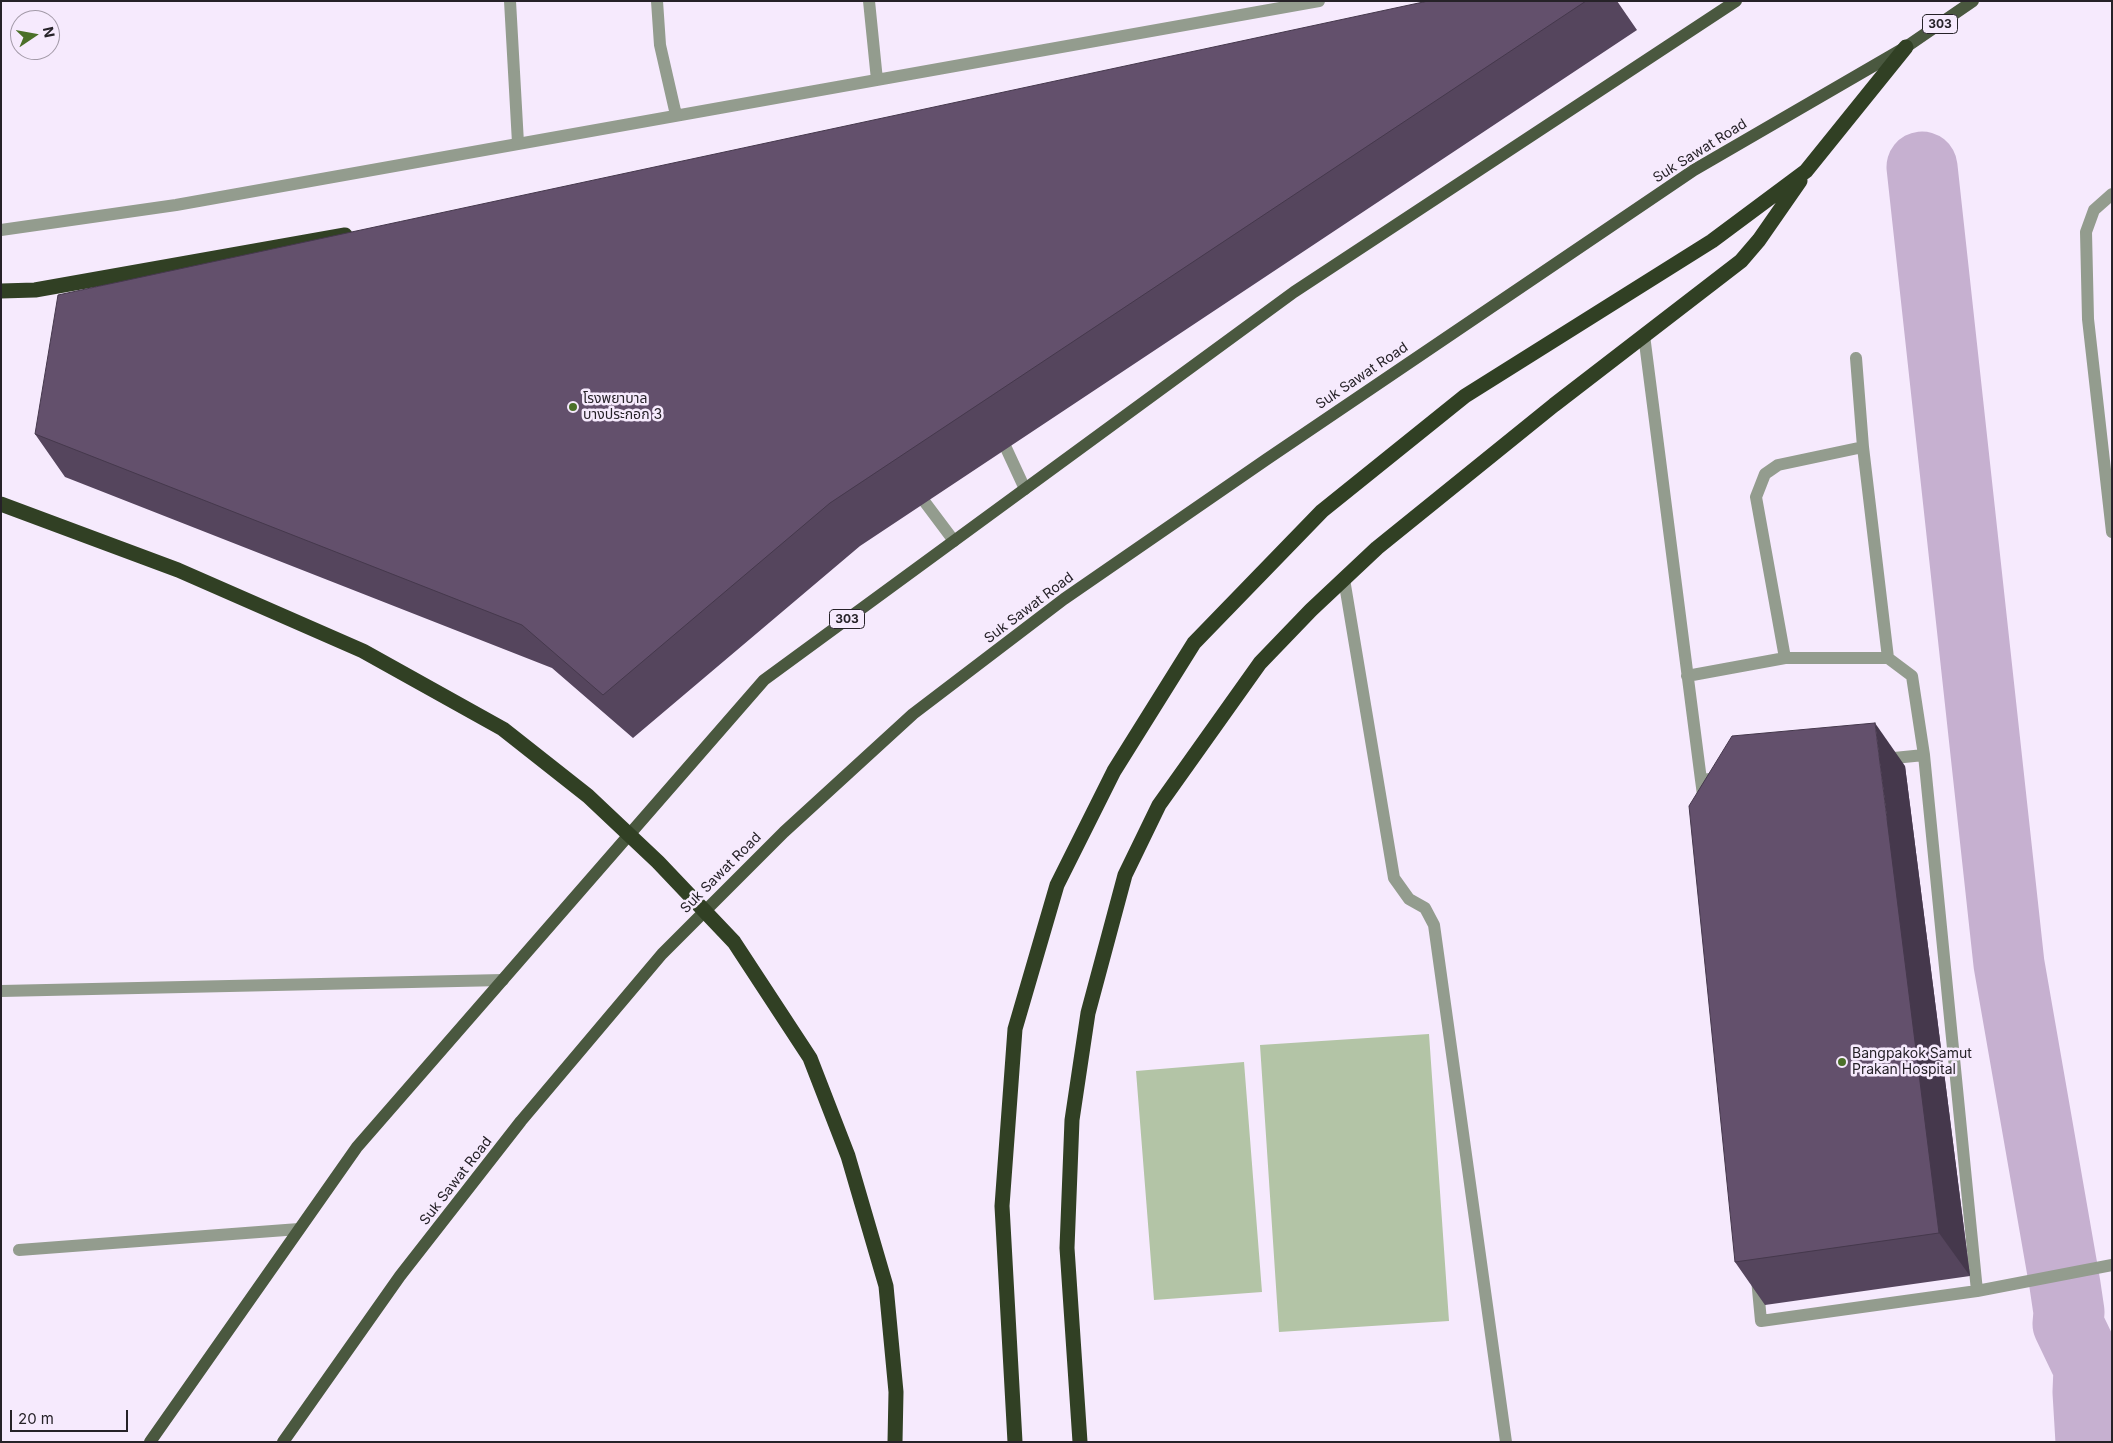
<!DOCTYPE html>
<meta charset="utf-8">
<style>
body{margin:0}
#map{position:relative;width:2113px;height:1443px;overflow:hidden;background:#f6eafd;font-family:Inter,sans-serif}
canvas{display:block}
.frame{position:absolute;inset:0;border:2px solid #262228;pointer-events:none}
.north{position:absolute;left:10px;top:10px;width:50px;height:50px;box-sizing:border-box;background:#f6eafd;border:1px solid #a39aa8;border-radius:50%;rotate:78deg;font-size:14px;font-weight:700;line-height:20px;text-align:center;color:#262228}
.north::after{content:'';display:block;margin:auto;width:18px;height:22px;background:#4b7029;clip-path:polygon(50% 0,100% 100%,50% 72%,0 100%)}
.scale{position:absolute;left:10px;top:1410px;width:118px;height:22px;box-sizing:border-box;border:2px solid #262228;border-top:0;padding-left:6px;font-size:15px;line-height:18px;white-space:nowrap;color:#262228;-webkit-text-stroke:4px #f6eafd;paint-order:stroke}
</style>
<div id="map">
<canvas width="2113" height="1443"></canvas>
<div class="frame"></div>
<div class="north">N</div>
<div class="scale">20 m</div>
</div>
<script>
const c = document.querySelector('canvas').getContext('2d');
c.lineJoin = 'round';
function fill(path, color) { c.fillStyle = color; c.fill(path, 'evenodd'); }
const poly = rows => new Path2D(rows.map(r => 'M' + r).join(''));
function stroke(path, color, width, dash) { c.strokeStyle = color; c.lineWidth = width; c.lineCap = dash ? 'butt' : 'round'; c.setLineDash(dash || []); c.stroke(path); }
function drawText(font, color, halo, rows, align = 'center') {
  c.font = font + ' Inter,"Noto Sans Thai",sans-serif'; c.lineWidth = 5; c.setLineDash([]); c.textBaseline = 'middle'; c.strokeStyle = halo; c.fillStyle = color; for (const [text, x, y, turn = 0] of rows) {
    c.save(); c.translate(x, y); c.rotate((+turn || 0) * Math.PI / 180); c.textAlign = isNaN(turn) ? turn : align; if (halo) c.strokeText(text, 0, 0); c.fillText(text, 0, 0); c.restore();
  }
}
fill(poly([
 [1429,1034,1449,1321,1279,1332,1260,1045],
 [1244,1062,1262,1292,1154,1300,1136,1071]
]), '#b3c4a6');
stroke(poly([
 [1922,167,2009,964,2065,1285,2069,1312,2068,1324,2089,1368,2088,1392,2091,1442]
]), '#c6b0d0', 71);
stroke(poly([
 [510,1,518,143],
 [1644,335,1701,780,1720,778],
 [1856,358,1863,447,1888,658],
 [1000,435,1025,489],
 [915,489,954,541],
 [1344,579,1394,878,1409,899,1425,908,1434,925,1506,1442],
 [1785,658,1756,497,1765,474,1778,465,1863,447],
 [1687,676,1785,658,1888,658,1912,676,1924,755],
 [1701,780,1704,802],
 [19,1250,299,1229],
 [1757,1279,1761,1321,1977,1291,1924,755,1884,759],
 [1977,1291,2112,1265]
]), '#939c8e', 12);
stroke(poly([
 [657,1,660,45,676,115],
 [869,1,877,80],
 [2112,194,2094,210,2086,232,2088,319,2112,532],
 [1,230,176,205,1319,1],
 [1,991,503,980]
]), '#939c8e', 12);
stroke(poly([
 [150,1442,357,1147,764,680,1294,292,1736,1],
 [283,1442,400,1276,521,1121,662,954,784,832,913,714,1064,599,1267,459,1694,170,1906,47,1973,1]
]), '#4a583f', 12);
stroke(poly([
 [1,291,35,290,345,235],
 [1015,1442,1002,1206,1015,1029,1057,885,1114,771,1194,643,1322,511,1465,396,1712,241,1806,171,1906,47],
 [1080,1442,1067,1248,1072,1120,1088,1013,1125,875,1159,805,1260,663,1311,610,1377,548,1554,405,1741,261,1759,240,1800,181]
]), '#314024', 15);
stroke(poly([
 [1,504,178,570,363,651,503,729,588,796,658,862,734,942,810,1058,848,1156,886,1286,896,1392,895,1442]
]), '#314024', 15);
fill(poly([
 [1428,1,1617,1,1637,30,860,546,633,738,552,668,65,477,35,434],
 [1905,766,1970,1276,1765,1305,1735,1262]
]), '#55455d');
fill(poly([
 [1875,723,1905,766,1970,1276,1939,1233]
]), '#45384c');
const building = poly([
 [1428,1,1586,1,830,503,603,695,522,625,35,434,58,295,1428,1],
 [1875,723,1939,1233,1735,1262,1689,806,1732,736,1875,723]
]);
fill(building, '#63506c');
stroke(building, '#45384c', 1);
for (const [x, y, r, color] of [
 [573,407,5,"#4b7029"],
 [1842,1062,5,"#4b7029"]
]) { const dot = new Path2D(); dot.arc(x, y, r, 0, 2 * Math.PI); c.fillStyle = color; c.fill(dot); stroke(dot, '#f6eafd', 2); }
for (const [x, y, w] of [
 [1940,24,35],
 [847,619,35]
]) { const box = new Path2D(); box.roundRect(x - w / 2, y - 9.5, w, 19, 4); c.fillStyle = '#f6eafd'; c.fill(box); stroke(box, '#262228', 1); }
drawText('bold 12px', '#262228', null, [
 ["303",1940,24],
 ["303",847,619]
]);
drawText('14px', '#262228', '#f6eafd', [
 ["Suk Sawat Road",1700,151,-32],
 ["Suk Sawat Road",1362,376,-34],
 ["Suk Sawat Road",1029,608,-37],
 ["Suk Sawat Road",721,873,-45],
 ["Suk Sawat Road",456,1181,-52]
]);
drawText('14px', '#262228', '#f6eafd', [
 ["โรงพยาบาล",583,399],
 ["บางประกอก 3",583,415],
 ["Bangpakok Samut",1852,1054],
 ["Prakan Hospital",1852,1070]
], 'left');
</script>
